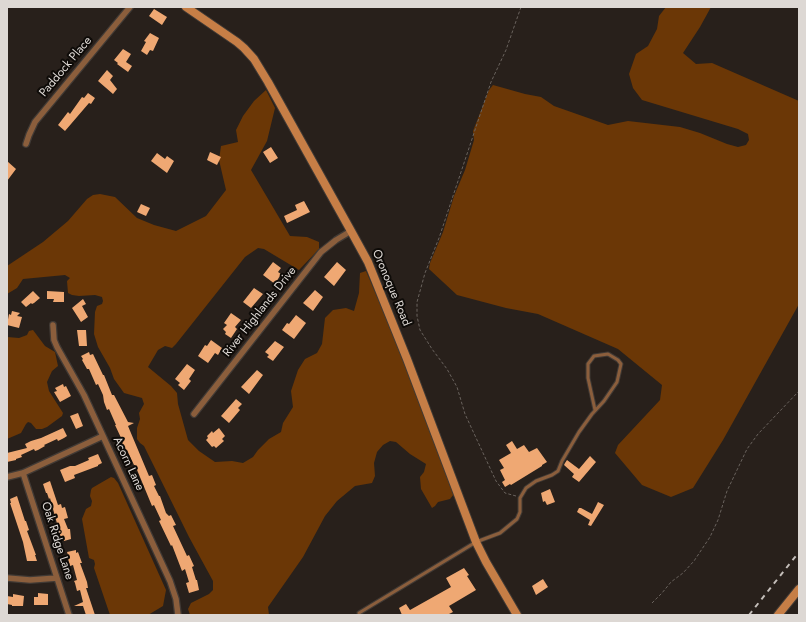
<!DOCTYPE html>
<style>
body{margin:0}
#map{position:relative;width:806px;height:622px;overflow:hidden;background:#28201b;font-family:Jost,sans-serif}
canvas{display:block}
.frame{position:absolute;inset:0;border:8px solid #ddd8d4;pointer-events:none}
</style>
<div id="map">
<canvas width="806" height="622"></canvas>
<div class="frame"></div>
</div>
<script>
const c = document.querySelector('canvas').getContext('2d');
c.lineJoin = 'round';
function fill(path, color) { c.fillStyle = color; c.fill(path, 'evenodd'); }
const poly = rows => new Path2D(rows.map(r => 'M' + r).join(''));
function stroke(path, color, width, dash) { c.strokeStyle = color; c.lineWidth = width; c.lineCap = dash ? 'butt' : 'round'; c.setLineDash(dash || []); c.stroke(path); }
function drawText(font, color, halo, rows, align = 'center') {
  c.font = font + ' Jost,sans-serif'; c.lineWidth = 4; c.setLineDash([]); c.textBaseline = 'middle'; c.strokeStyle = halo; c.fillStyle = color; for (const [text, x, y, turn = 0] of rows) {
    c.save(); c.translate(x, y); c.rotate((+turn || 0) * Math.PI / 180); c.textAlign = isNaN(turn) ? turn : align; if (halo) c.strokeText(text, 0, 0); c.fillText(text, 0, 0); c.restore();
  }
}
fill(poly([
 [666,7,711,7,700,27,683,53,696,64,712,63,799,101,799,304,723,440,693,488,671,497,642,485,615,453,618,445,660,400,662,385,618,349,538,314,506,308,457,295,429,269,430,263,443,232,454,196,465,170,474,140,473,131,489,90,493,85,525,94,541,97,554,106,608,125,628,121,680,127,700,133,727,144,738,147,746,145,749,140,748,134,738,129,642,100,633,88,629,74,636,54,648,46,657,29,659,16],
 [266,90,275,108,267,141,251,170,290,236,307,237,319,242,319,249,299,270,264,249,258,248,245,257,176,344,172,348,165,346,158,350,148,367,171,386,177,393,178,404,188,440,199,451,215,462,232,461,243,463,253,457,258,450,269,439,281,432,283,423,293,407,291,391,298,370,305,359,317,353,322,344,325,318,333,310,346,308,354,311,359,293,360,273,366,271,395,338,454,494,450,499,438,502,435,506,432,508,421,489,420,477,424,472,426,464,410,454,396,442,390,441,383,445,377,452,374,463,375,476,372,483,355,486,337,501,325,516,303,557,268,607,269,615,190,615,188,609,191,603,209,594,213,590,213,581,189,537,144,446,140,443,137,439,137,428,140,419,139,413,144,404,142,398,124,393,114,379,110,368,98,347,94,334,95,312,97,306,102,304,103,301,102,297,95,295,79,296,72,295,68,293,67,281,70,278,65,275,23,279,17,288,7,294,7,266,43,242,68,221,87,199,93,195,100,194,115,197,137,218,154,225,176,231,206,216,226,190,219,160,221,146,238,142,236,130,243,116,254,101],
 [33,330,45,346,55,352,58,366,52,371,47,382,49,391,63,413,62,416,47,427,42,429,36,429,31,423,28,422,26,424,21,433,7,439,7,337,19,338,27,335,29,331],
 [111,477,114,478,118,483,166,590,163,606,148,615,110,615,94,568,95,564,94,560,89,558,82,519,86,509,91,506,92,501,90,496,91,490,92,488]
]), '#6b3706');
fill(poly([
 [154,9,167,17,162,25,149,16],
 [150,33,159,38,153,51,150,50,147,55,141,51,146,42,144,41],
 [123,49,131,54,126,62,132,66,128,72,117,64,118,63,114,60],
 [107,70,113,76,110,80,117,89,113,94,98,81],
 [88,93,95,98,91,104,89,103,65,131,58,125,68,112,70,114,82,97,84,98],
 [271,147,278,158,270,163,263,152],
 [210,152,221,157,217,165,207,160],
 [157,153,165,159,167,156,174,161,167,173,151,161],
 [7,161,16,169,7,181],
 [304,201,310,212,287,223,284,216,297,210,295,205],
 [141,204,150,208,146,216,137,212],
 [273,262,281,268,278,272,281,274,275,284,263,275],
 [337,262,346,270,334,286,324,277],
 [254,288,263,294,251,308,243,302],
 [315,290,323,297,313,311,303,303],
 [33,291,40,298,34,303,32,304,31,303,26,307,21,302],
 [47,291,64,292,64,302,53,302,54,299,47,299],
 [83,299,86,304,82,306,88,317,81,322,72,308],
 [12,311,20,313,17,316,22,317,19,328,7,325,9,314,11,315],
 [231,313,241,320,235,327,237,329,231,338,225,334,226,332,223,329,227,325,224,323],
 [296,315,306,323,294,339,282,330,287,323,289,324],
 [77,330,86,330,87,346,79,346],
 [211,340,222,348,218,355,215,353,208,363,198,356,205,345,207,346],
 [275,341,284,347,273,361,267,357,269,355,265,352],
 [89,352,90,355,93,354,103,375,104,375,112,395,114,395,128,422,134,423,128,426,149,476,152,475,156,485,154,486,159,496,160,496,166,513,169,516,171,515,176,525,173,526,187,556,189,555,194,566,192,567,196,580,197,580,199,590,189,593,186,583,189,582,185,569,182,571,172,545,171,546,159,521,161,520,154,505,152,506,135,465,134,465,127,450,126,450,122,443,123,442,115,425,116,425,109,409,107,410,104,402,103,395,98,384,96,385,89,369,87,369,82,360,83,359,81,356],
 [187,364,195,370,189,379,191,381,184,390,178,385,180,383,175,379],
 [257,370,263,375,249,394,241,387],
 [63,384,64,387,66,386,71,396,60,402,54,392,57,391,55,388],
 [236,399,242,404,238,408,240,410,229,423,221,416],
 [78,413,83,426,76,429,70,416],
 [63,428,67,436,64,438,58,441,57,439,44,445,45,446,38,450,35,451,34,449,21,455,22,457,16,459,16,460,7,462,7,453,27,448,25,444,31,441,41,438],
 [219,428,225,436,222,439,224,441,216,448,214,446,212,447,206,440,208,438,207,436,212,431,213,433],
 [512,441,517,449,524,445,529,452,537,448,547,462,542,465,542,466,511,485,510,484,505,487,502,482,505,480,500,470,504,468,499,460,511,453,506,445],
 [98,454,102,463,98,465,98,466,74,475,75,478,65,482,60,470,70,466,75,466,89,460,88,458],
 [590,456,596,462,579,482,572,477,574,474,564,465,565,463,567,460,579,469],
 [50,481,58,505,61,504,62,508,65,507,68,518,64,519,68,529,70,529,71,539,64,541,63,538,61,538,50,498,49,499,47,493,46,493,43,484],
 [550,489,555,502,547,505,545,501,543,502,541,493],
 [17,496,25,521,26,521,29,530,27,531,36,555,35,555,37,561,27,561,23,542,10,503,11,503,10,499],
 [598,502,604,505,591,526,588,525,590,520,577,512,579,508,581,508,592,514],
 [76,550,76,553,78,552,82,563,80,563,87,582,88,588,86,588,95,615,86,615,83,606,74,606,83,602,80,590,77,591,75,583,74,581,77,580,73,565,70,566,67,555,68,555,67,552],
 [464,568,469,575,467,576,476,590,449,606,453,612,447,615,402,615,399,608,406,604,410,610,451,587,446,578],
 [543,579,548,587,536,595,532,586],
 [38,593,48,594,48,605,34,605,34,597,38,597],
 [13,594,24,596,23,606,12,606,12,605,7,604,7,596,13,597]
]), '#efa873');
const lane = poly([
 [359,613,476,542,500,533,517,519,520,512,520,498,526,488,536,481,552,475,558,471,562,461,579,432,592,414,604,401,617,382,621,364,618,360,608,354,594,356,588,364,588,378,595,410]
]);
const street = poly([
 [26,144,29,135,35,122,130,7],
 [53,325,54,340,57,347,84,395,170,581,176,599,178,615],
 [194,414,321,252,336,240,351,231],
 [23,473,69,615],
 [7,477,23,473,103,436],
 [7,578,30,580,57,578]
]);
const secondary = poly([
 [186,7,237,42,244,48,254,59,268,82,351,231,368,262,407,359,476,542,486,562,517,615],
 [778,615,799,589]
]);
stroke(lane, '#413a35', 5);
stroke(street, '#413a35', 8);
stroke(secondary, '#413a35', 10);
stroke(poly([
 [516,496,505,493,496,481,465,414,457,387,447,369,432,349,420,330,417,316,417,302,425,273,439,238,491,82,506,50,521,7],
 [652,603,662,593,671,582,683,573,694,561,710,537,718,520,727,491,747,449,758,434,799,391]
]), '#6a635e', 1, [3, 2]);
stroke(lane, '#8b5e3c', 3);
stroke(street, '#8b5e3c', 5.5);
stroke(secondary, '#c67e46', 8);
stroke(poly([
 [749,615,799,552]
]), '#c4beba', 2, [5, 5]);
drawText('12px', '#ddd8d4', '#0e0b08', [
 ["Paddock Place",66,67,-50],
 ["Oronoque Road",391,288,67],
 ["River Highlands Drive",260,312,-52],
 ["Acorn Lane",128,464,65],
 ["Oak Ridge Lane",57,541,72]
]);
</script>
